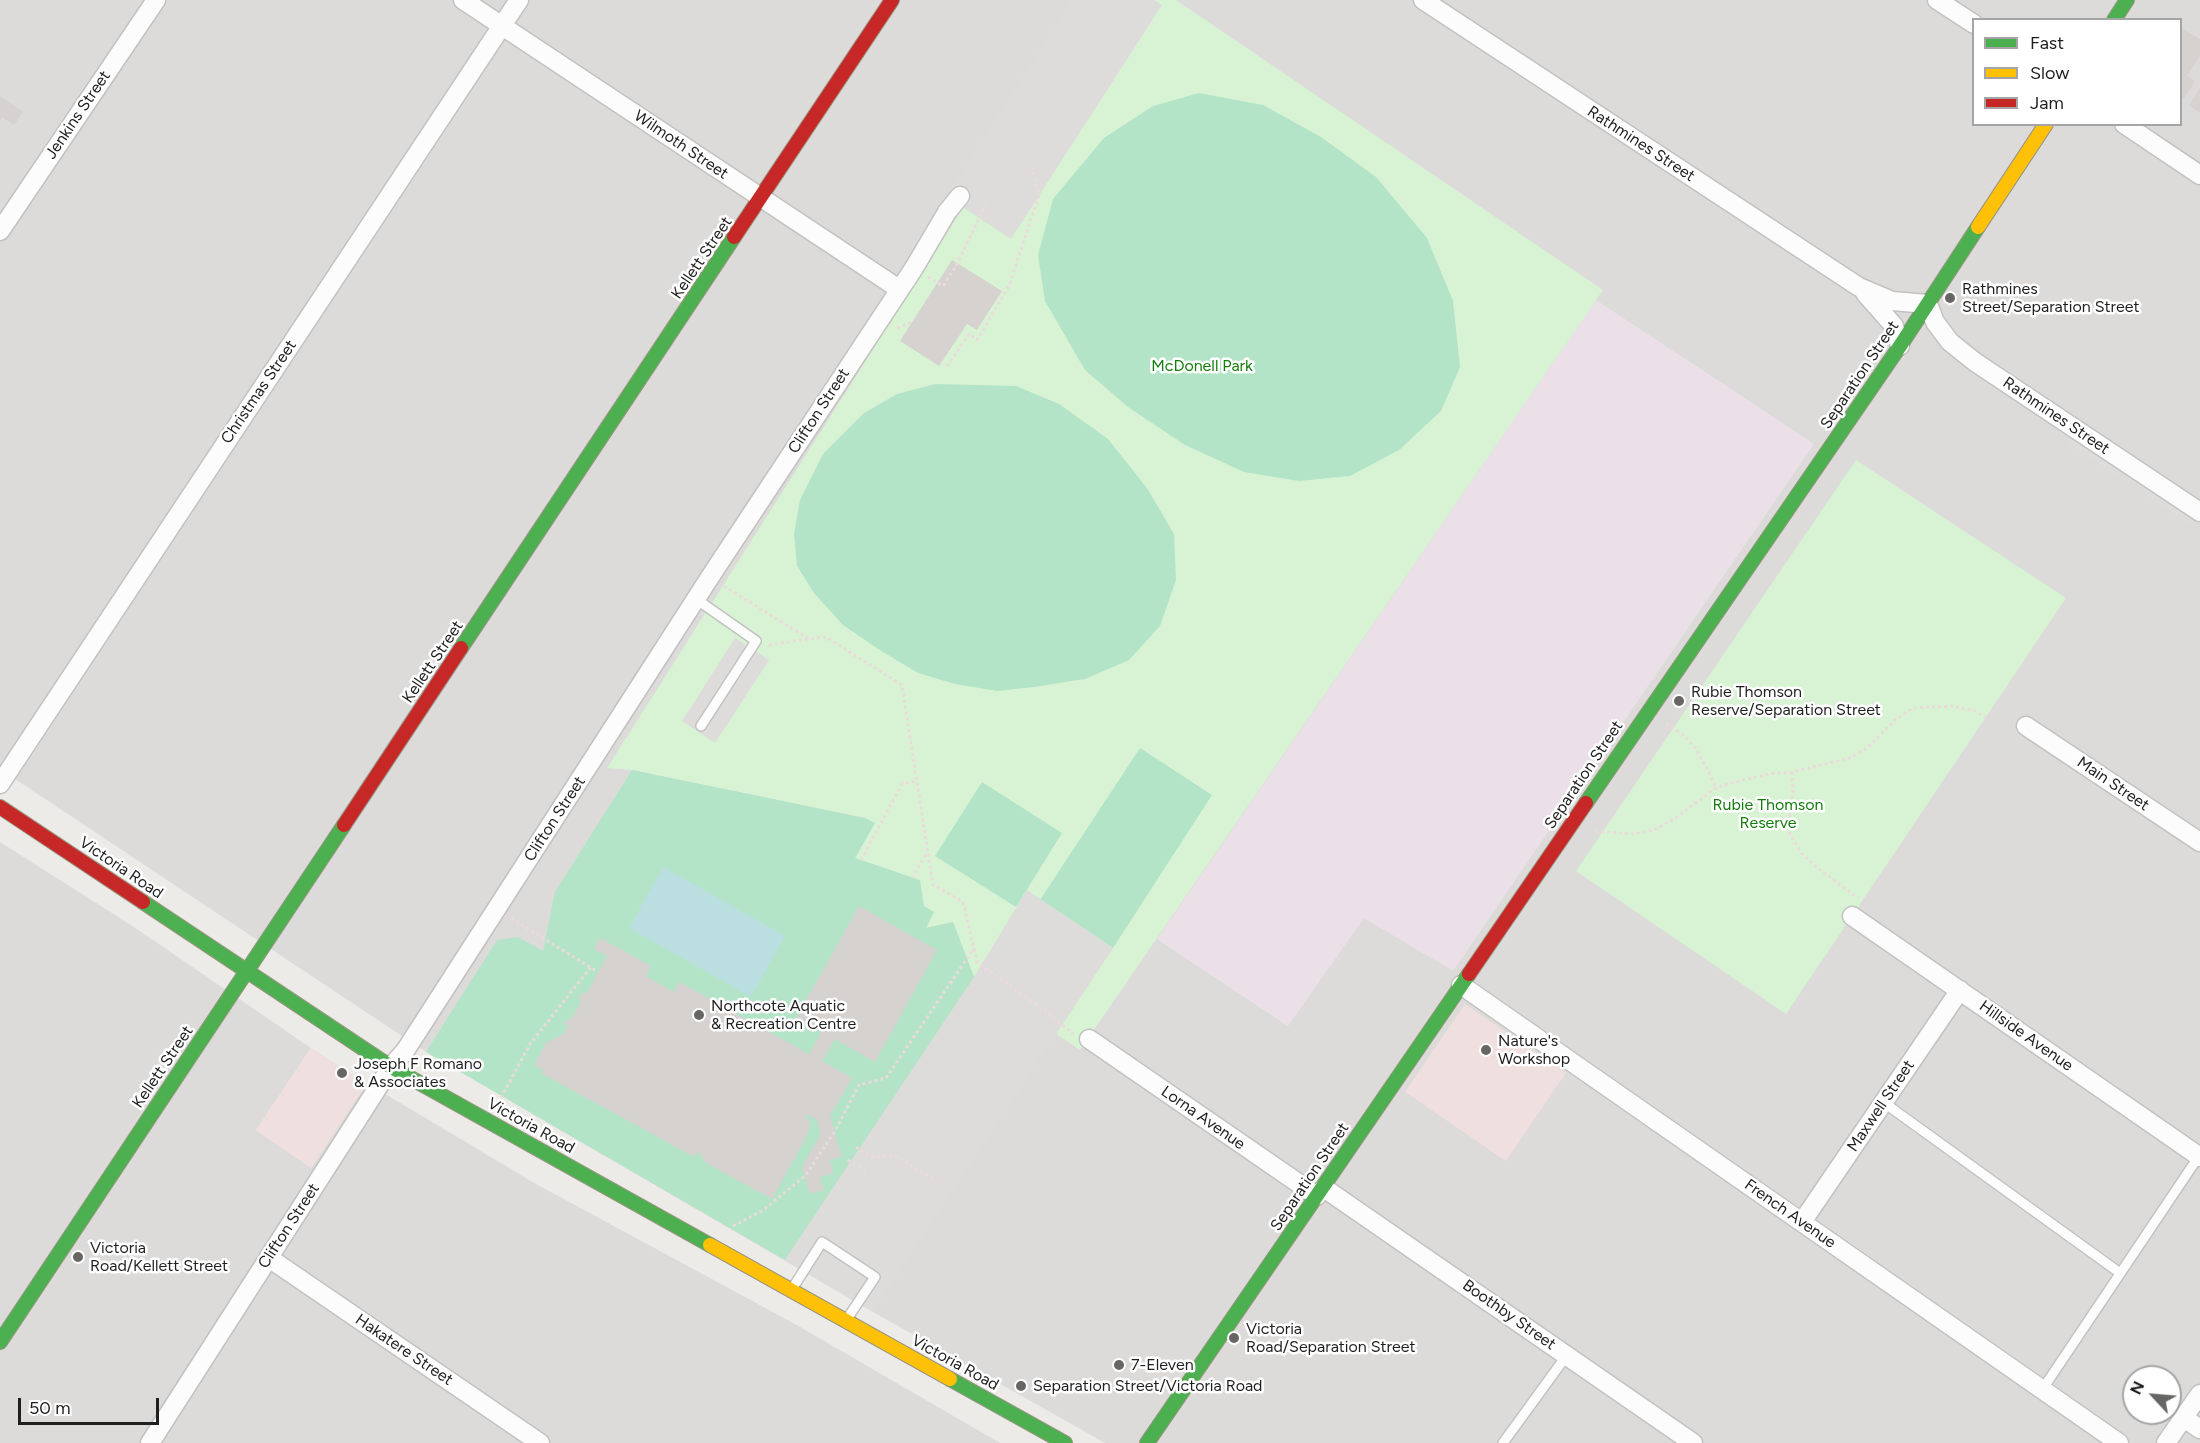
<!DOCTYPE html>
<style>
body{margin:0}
#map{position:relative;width:2200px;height:1443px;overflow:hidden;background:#edebe8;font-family:Figtree,sans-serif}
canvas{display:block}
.legend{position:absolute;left:1972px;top:18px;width:210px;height:108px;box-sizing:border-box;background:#fff;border:2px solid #a5a5a5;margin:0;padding:8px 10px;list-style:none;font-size:18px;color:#1f1f1f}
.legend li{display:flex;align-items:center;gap:12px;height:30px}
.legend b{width:30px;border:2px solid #a5a5a5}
.north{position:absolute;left:2122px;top:1365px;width:60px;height:60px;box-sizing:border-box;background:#fff;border:2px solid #a5a5a5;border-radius:50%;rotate:296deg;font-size:16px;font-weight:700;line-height:24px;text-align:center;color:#1f1f1f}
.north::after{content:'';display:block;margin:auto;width:21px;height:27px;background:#676665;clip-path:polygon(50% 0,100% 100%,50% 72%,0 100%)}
.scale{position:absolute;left:18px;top:1398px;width:141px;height:27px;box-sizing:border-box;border:3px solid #1f1f1f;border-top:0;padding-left:8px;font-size:18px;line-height:21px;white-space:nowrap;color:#1f1f1f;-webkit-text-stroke:4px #fff;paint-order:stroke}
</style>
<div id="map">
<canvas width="2200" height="1443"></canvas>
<ul class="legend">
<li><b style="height:8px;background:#4caf50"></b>Fast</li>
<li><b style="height:8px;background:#ffc107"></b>Slow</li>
<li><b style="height:8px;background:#c62828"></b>Jam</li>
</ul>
<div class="north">N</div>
<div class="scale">50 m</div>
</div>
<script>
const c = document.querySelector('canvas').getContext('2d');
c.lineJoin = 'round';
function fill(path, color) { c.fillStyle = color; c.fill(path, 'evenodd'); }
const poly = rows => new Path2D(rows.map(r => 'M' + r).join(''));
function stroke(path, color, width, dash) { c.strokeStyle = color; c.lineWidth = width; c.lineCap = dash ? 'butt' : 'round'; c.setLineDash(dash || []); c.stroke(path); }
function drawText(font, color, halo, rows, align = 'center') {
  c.font = font + ' Figtree,sans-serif'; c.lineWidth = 5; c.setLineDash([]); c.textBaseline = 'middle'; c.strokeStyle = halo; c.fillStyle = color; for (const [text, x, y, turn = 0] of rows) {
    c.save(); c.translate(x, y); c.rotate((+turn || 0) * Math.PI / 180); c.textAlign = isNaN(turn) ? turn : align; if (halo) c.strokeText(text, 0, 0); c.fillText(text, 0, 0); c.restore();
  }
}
fill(poly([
 [0,0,2200,0,2200,1443,1105,1443,873,1312,426,1052,0,769],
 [1974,20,2180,20,2180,124,1974,124],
 [2134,1377,2170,1377,2170,1413,2134,1413],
 [0,842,134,927,311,1048,256,1130,311,1168,367,1083,536,1184,795,1324,1000,1443,0,1443]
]), '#dcdbd9');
fill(poly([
 [1465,1004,1566,1073,1506,1161,1405,1092],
 [311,1048,367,1083,311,1168,256,1130]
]), '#efdfdf');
fill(poly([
 [1596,300,1814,444,1453,971,1364,918,1288,1026,1157,939]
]), '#ebe0e8');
fill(poly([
 [1095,0,1176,0,1603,290,1080,1050,974,977,953,922,925,928,924,906,855,858,874,824,865,818,632,770,607,768],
 [1856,460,2066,598,1786,1014,1576,871]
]), '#d8f3d4');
fill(poly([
 [1199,93,1263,105,1321,137,1376,177,1427,238,1453,301,1460,367,1441,411,1399,450,1350,476,1299,481,1244,472,1185,445,1128,407,1085,370,1045,301,1038,255,1053,199,1104,138,1153,106],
 [935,384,1016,386,1059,404,1108,439,1147,488,1174,534,1176,580,1160,626,1129,660,1085,679,1034,687,997,691,955,684,918,673,878,649,843,625,814,593,797,566,794,534,800,500,823,454,864,413,897,394],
 [1140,748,1212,795,1113,948,1040,900],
 [632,770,865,818,875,823,855,858,920,880,924,906,934,912,926,928,953,922,974,977,785,1260,426,1052,497,940,518,937,543,951,555,892],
 [982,782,1062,833,1016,907,935,856]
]), '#b3e4c8');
fill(poly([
 [1072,0,1154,0,1162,5,1011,239,946,196],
 [2068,436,2123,474,2118,478,2066,444],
 [2146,489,2194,521,2189,525,2147,498],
 [735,638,769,660,715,743,682,721],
 [1027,890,1113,948,873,1312,785,1260,974,977]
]), '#dddcdb');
fill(poly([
 [663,867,785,936,751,997,629,928]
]), '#bbdee0');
fill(poly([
 [2182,28,2200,39,2200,56,2187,76,2195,81,2184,99,2180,97,2180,31],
 [2200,88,2200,113,2189,105],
 [0,96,23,112,14,125,2,117,0,121],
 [952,260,1002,291,977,330,967,324,939,366,900,341],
 [859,906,937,950,875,1062,835,1039,822,1061,852,1078,830,1116,842,1157,830,1160,833,1173,820,1177,824,1190,810,1194,802,1167,821,1134,817,1120,806,1114,805,1118,810,1120,808,1134,772,1199,706,1163,698,1151,694,1157,541,1073,543,1070,534,1065,546,1043,563,1034,568,1026,563,1023,572,1018,581,1001,578,997,588,991,607,956,594,949,600,938,651,966,646,976,673,992,679,982,809,1054,821,1032,796,1018]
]), '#d5d2d0');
const lane = poly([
 [696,599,756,641,701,726],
 [1883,1102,2120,1273],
 [792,1289,822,1242,875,1277,847,1319],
 [2042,1390,2199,1156],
 [1503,1443,1567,1355]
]);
const street = poly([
 [463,0,899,289],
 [1423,0,1859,287,1892,301,1928,304,1935,322,1950,342,1975,362,2200,512],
 [1937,0,1974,24],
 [2124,124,2200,175],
 [0,231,156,0],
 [1865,293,1894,326,1900,346],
 [2026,726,2200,842],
 [0,784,519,0],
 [1852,916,2200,1157],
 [1461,985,2119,1443],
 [1089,1039,1317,1196],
 [1324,1188,1693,1443],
 [1802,1222,1960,990],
 [269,1258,540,1443],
 [2184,1418,2200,1429],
 [150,1443,391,1067,405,1051,710,577,914,268,947,212,960,196],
 [2166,1443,2200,1394]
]);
const fast = poly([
 [2114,20,2127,0],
 [461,648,734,237],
 [1586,803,1900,346,1978,227],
 [143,902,391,1067,710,1245],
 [0,1342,344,825],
 [950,1379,1065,1443],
 [1147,1443,1469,974]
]);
const slow = poly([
 [1978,227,2046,124],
 [710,1245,950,1379]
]);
const jam = poly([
 [734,237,892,0],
 [0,807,143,902],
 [344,825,461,648],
 [1469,974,1586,803]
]);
stroke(lane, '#c3c2c0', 12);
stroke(street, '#c3c2c0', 21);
stroke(fast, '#989680', 16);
stroke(slow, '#989680', 16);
stroke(jam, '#989680', 16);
stroke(poly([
 [928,277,943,286,956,266,986,204],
 [897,328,910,323,914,325],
 [947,366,969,334,977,340,1009,286,1039,195,1031,165],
 [724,586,809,639,826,637,902,685,933,885,963,902,977,962,1048,1013,1073,1034],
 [769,645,807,639],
 [1666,724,1685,736,1695,748,1706,766,1716,788],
 [1792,772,1793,791,1790,812,1790,834,1802,854,1819,869,1858,898],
 [1595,831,1633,834,1654,830,1674,819,1716,788,1731,783,1769,774,1792,772,1850,758,1867,748,1896,719,1914,708,1952,706,1975,711,1990,720],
 [861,860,902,784,917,781],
 [912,878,925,856,928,855],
 [511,918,598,972],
 [501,1098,530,1044,591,967],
 [856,1147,871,1157,897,1156,937,1182],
 [848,1160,868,1173],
 [733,1226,762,1211,805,1176,835,1131,859,1085,886,1078,974,948]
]), '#eadada', 3, [3, 3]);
stroke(lane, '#fcfcfc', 9);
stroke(street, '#fcfcfc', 18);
stroke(fast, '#4caf50', 14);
stroke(slow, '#ffc107', 14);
stroke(jam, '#c62828', 14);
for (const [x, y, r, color] of [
 [1950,298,6,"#676665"],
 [1679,701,6,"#676665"],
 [699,1015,6,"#676665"],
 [1486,1050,6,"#676665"],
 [342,1073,6,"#676665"],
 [78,1257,6,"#676665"],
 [1234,1338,6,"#676665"],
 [1119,1365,6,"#676665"],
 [1021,1386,6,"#676665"]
]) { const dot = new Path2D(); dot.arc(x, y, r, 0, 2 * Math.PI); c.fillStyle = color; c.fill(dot); stroke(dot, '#fff', 2); }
drawText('16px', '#1f1f1f', '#fff', [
 ["Jenkins Street",78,115,-56],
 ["Rathmines Street",1641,144,33],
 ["Wilmoth Street",681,145,34],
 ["Kellett Street",702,258,-56],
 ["Separation Street",1860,375,-56],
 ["Christmas Street",259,392,-56],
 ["Clifton Street",819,411,-57],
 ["Rathmines Street",2056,416,34],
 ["Kellett Street",433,662,-56],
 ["Separation Street",1584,775,-56],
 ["Main Street",2113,784,34],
 ["Clifton Street",555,819,-57],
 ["Victoria Road",121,868,34],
 ["Hillside Avenue",2026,1036,35],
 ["Kellett Street",163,1067,-56],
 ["Maxwell Street",1881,1106,-56],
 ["Lorna Avenue",1203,1118,35],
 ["Victoria Road",531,1126,29],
 ["Separation Street",1310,1177,-56],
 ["French Avenue",1790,1214,35],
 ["Clifton Street",289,1226,-57],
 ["Boothby Street",1509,1315,35],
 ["Hakatere Street",404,1350,34],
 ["Victoria Road",955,1363,29]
]);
drawText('16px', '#1f1f1f', '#fff', [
 ["Rathmines",1962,289],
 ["Street/Separation Street",1962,307],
 ["Rubie Thomson",1691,692],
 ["Reserve/Separation Street",1691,710],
 ["Northcote Aquatic",711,1006],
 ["& Recreation Centre",711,1024],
 ["Nature's",1498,1041],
 ["Workshop",1498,1059],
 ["Joseph F Romano",354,1064],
 ["& Associates",354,1082],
 ["Victoria",90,1248],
 ["Road/Kellett Street",90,1266],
 ["Victoria",1246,1329],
 ["Road/Separation Street",1246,1347],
 ["7-Eleven",1131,1365],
 ["Separation Street/Victoria Road",1033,1386]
], 'left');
drawText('16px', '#147d0d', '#fff', [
 ["McDonell Park",1202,366],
 ["Rubie Thomson",1768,805],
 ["Reserve",1768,823]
]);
</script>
